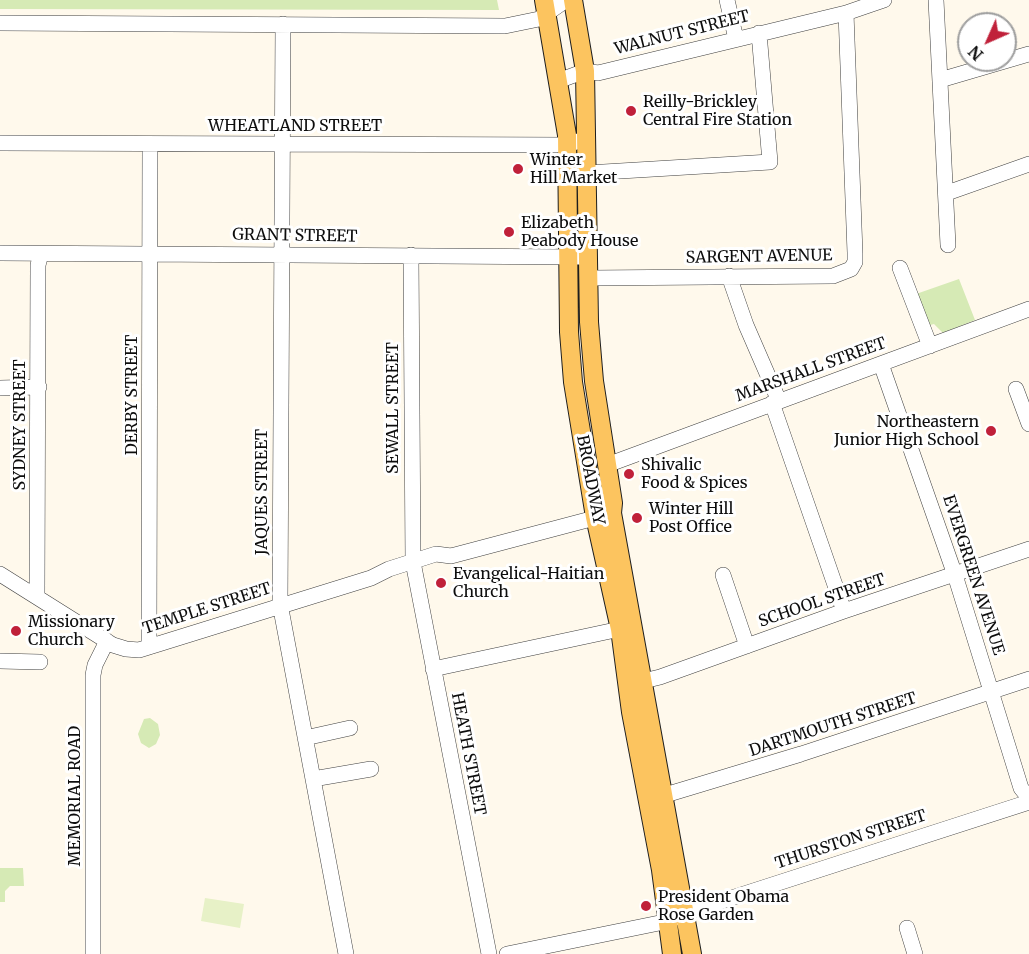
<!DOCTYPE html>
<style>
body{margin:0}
#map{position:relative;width:1029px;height:954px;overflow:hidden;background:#fff9ec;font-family:Merriweather,serif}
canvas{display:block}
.north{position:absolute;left:957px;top:12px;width:60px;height:60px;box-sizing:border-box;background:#fff;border:2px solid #9e9e9e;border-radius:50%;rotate:225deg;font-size:16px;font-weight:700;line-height:24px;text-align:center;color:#0d0d0d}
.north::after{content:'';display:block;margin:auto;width:21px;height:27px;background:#c0213a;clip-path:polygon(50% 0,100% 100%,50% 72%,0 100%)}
</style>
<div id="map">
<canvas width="1029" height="954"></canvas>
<div class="north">N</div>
</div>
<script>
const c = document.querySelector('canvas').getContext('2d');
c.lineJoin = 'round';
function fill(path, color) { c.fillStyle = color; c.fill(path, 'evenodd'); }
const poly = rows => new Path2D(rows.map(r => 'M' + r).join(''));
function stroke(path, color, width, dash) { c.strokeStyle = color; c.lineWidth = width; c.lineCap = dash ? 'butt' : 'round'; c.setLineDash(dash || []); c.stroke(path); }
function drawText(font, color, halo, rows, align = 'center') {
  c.font = font + ' Merriweather,serif'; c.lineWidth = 6; c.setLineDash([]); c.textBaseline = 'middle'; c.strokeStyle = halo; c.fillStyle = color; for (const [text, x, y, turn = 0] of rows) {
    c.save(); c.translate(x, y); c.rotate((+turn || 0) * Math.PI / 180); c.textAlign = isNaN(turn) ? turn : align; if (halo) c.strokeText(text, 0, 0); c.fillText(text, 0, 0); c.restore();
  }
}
fill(poly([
 [0,0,497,0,499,10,0,9],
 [959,279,975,320,943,333,934,324,926,326,916,294],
 [150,718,158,724,160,735,156,744,149,748,141,743,138,734,144,719],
 [0,868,23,868,24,886,10,886,5,891,5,902,0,902]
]), '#d6eab5');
fill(poly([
 [205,898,244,904,240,928,201,921]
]), '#e7f1c7');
const minor = poly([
 [727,0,736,39],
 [936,0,948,245],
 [0,23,505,26,539,19,566,0],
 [283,24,280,604,346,954],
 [940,80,1029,54],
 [558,81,585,71,598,73,846,13,884,0],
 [0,143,568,145,578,141],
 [587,173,770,162,759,33],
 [947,193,1029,164],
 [0,253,580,257],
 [411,255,413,562,489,954],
 [900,268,930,346],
 [729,276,746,325,779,401],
 [590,278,833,276,851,269,855,262,855,253,846,13],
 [881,364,955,575,1021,788,1029,798],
 [0,388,39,387],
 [1016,389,1029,424],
 [772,403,844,611],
 [607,465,1029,309],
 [0,574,113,645,126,649,139,650,371,578,389,569,436,554,451,556,606,515],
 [723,575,747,646],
 [37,597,38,265,41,254],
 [149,647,150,144],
 [0,661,40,662],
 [433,669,620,629],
 [631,684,660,677,844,611,1029,549],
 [305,738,350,728],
 [313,779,371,769],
 [652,799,801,754,1029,679],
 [907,928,915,954],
 [93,954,93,675,95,665,107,641],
 [507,954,669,921,685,913,1029,802]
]);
const major = poly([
 [544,0,567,135,569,332,573,382,595,517,620,629,631,712,661,870,672,954],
 [573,0,585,71,589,322,594,381,613,503,612,513,692,954]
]);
stroke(minor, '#404040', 16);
stroke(major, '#1e1e1e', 20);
stroke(minor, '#fff', 15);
stroke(major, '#fcc45f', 18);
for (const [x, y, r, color] of [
 [631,111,6,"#c0213a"],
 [518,169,6,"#c0213a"],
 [509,232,6,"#c0213a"],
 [991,431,6,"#c0213a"],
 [629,474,6,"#c0213a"],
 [637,518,6,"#c0213a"],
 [441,583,6,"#c0213a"],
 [16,631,6,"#c0213a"],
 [646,906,6,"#c0213a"]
]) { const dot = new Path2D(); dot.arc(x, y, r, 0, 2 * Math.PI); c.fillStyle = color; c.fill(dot); stroke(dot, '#fff', 2); }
drawText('16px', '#0d0d0d', '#fff', [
 ["WALNUT STREET",682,33,-14],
 ["WHEATLAND STREET",295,126],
 ["GRANT STREET",295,236,1],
 ["SARGENT AVENUE",759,257,-1],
 ["MARSHALL STREET",811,370,-20],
 ["DERBY STREET",132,395,-90],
 ["SEWALL STREET",393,408,-90],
 ["SYDNEY STREET",20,425,-90],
 ["BROADWAY",590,480,79],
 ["JAQUES STREET",262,492,-90],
 ["EVERGREEN AVENUE",973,575,72],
 ["SCHOOL STREET",822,601,-19],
 ["TEMPLE STREET",207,609,-18],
 ["DARTMOUTH STREET",833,725,-18],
 ["HEATH STREET",468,754,79],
 ["MEMORIAL ROAD",75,796,-90],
 ["THURSTON STREET",851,840,-18]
]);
drawText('16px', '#0d0d0d', '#fff', [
 ["Reilly-Brickley",643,102],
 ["Central Fire Station",643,120],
 ["Winter",530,160],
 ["Hill Market",530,178],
 ["Elizabeth",521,223],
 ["Peabody House",521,241],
 ["Northeastern",979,422,"right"],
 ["Junior High School",979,440,"right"],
 ["Shivalic",641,465],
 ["Food & Spices",641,483],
 ["Winter Hill",649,509],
 ["Post Office",649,527],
 ["Evangelical-Haitian",453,574],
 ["Church",453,592],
 ["Missionary",28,622],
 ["Church",28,640],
 ["President Obama",658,897],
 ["Rose Garden",658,915]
], 'left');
</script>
